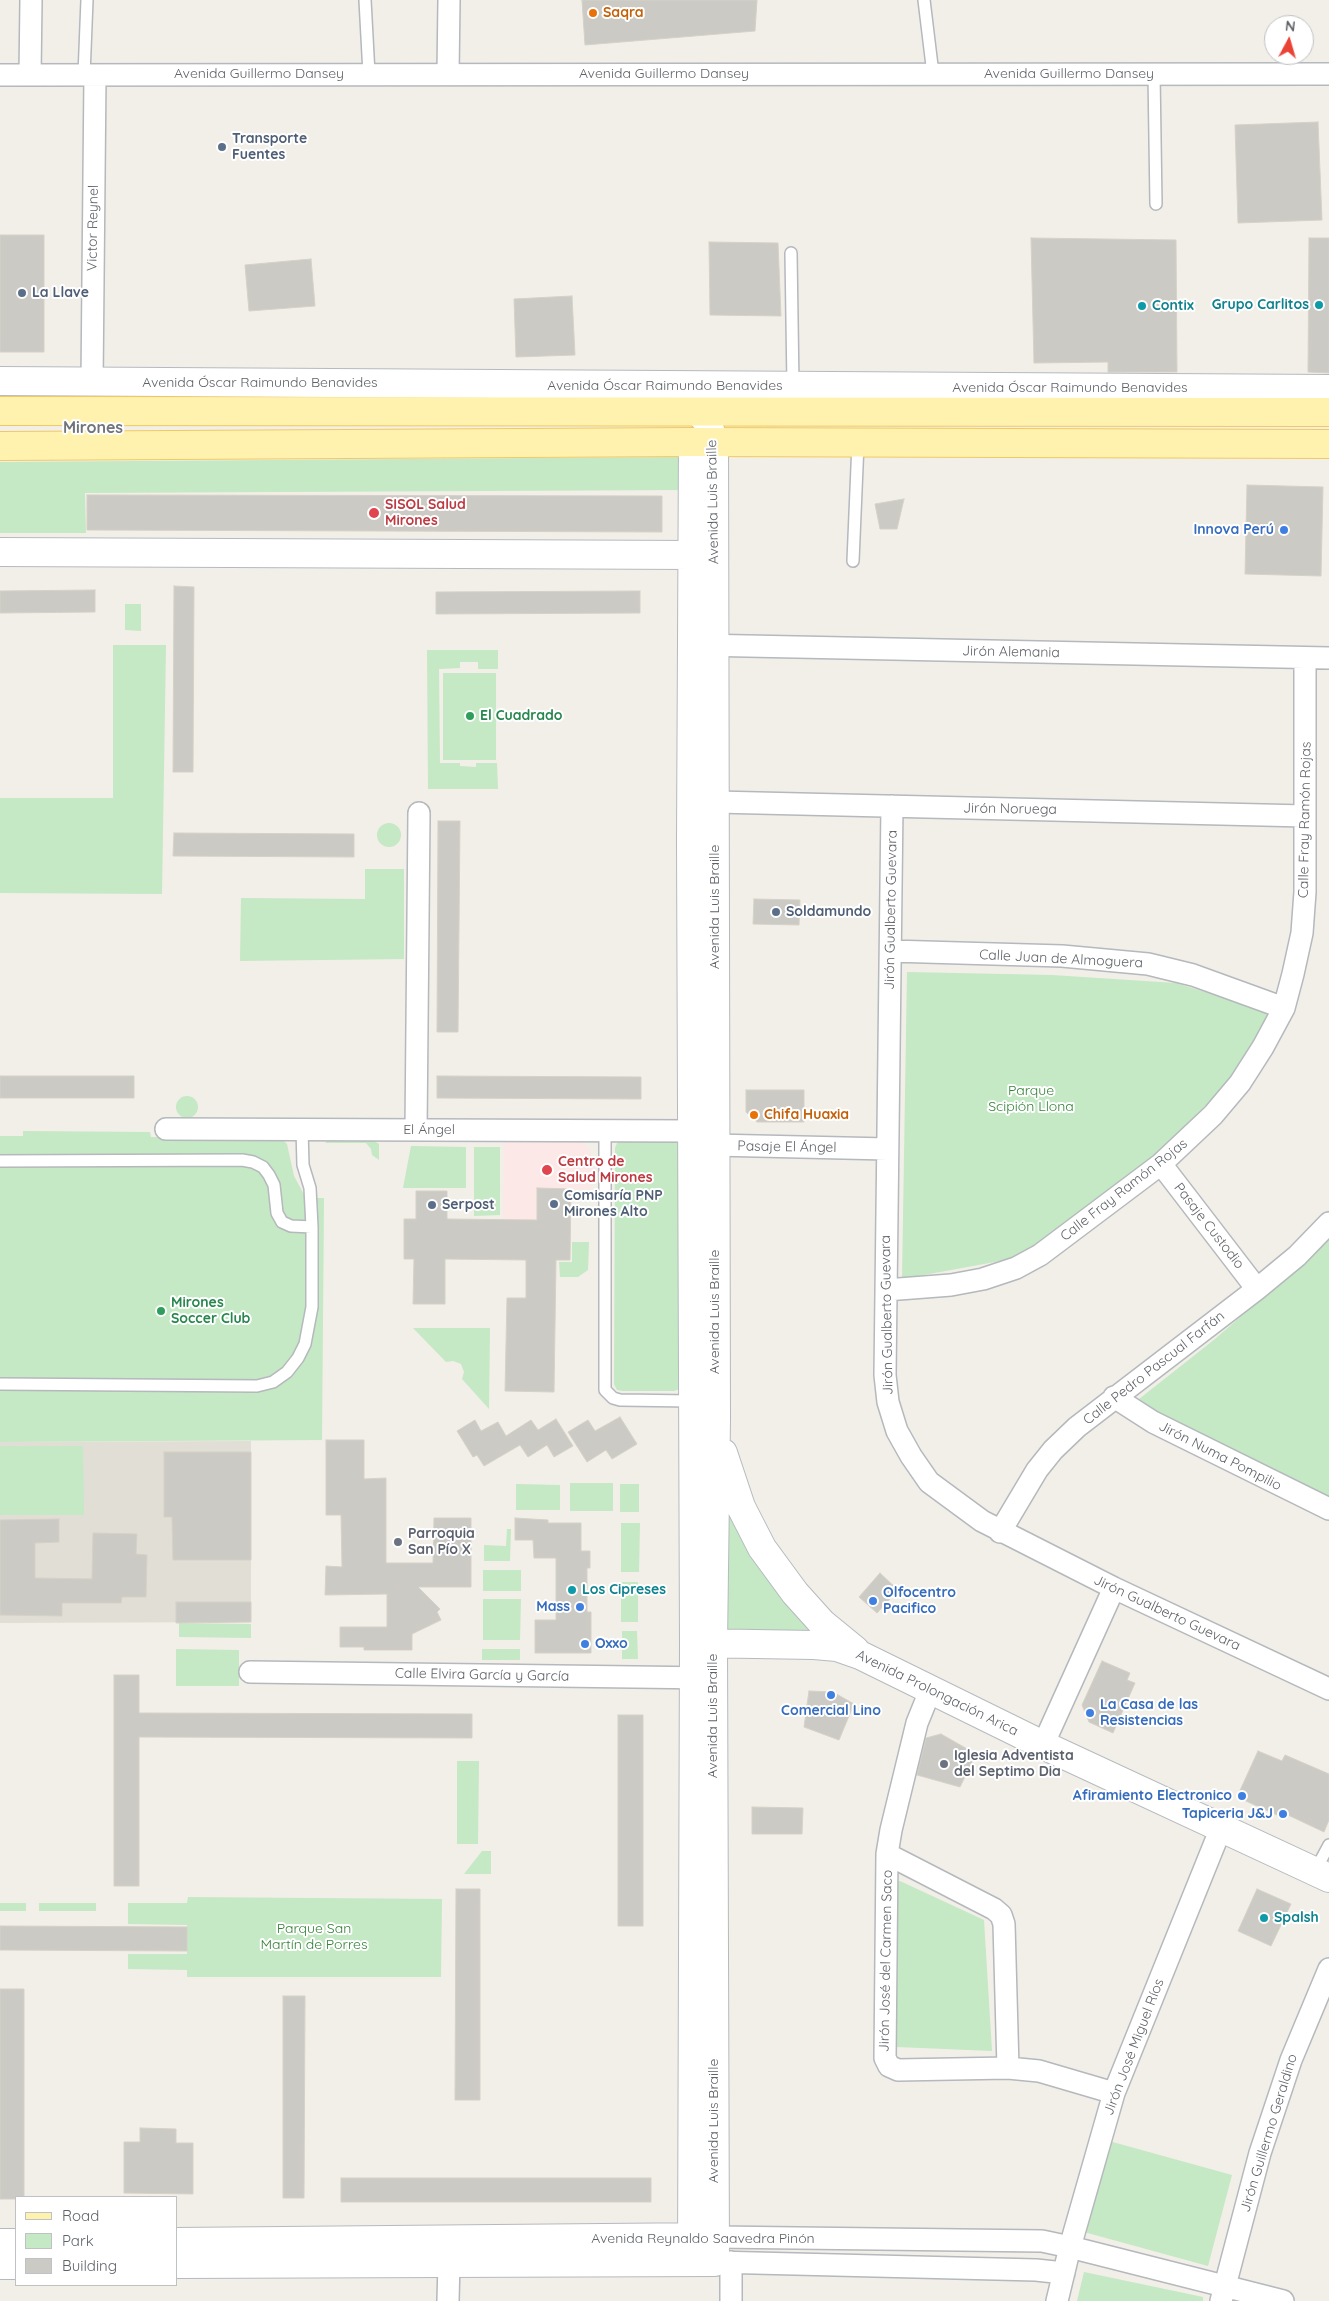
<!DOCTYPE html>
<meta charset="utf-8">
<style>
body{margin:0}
#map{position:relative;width:1329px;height:2301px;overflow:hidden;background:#f1efe8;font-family:Quicksand,sans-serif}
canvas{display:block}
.legend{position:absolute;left:15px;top:2196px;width:162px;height:90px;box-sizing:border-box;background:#fff;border:1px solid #bfc1c3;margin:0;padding:6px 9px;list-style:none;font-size:15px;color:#5f6368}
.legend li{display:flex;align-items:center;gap:10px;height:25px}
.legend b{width:25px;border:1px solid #bfc1c3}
.north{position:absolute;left:1264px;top:15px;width:50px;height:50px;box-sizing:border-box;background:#fff;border:1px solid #bfc1c3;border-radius:50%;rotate:6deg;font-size:14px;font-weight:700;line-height:20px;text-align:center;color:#5f6368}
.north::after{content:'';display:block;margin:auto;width:18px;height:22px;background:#ea4335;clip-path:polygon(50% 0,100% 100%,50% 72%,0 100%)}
</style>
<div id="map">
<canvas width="1329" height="2301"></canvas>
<ul class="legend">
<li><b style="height:6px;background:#fff2af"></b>Road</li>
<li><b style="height:14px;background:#c5e8c5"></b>Park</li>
<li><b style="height:14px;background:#cccac5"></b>Building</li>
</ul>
<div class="north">N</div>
</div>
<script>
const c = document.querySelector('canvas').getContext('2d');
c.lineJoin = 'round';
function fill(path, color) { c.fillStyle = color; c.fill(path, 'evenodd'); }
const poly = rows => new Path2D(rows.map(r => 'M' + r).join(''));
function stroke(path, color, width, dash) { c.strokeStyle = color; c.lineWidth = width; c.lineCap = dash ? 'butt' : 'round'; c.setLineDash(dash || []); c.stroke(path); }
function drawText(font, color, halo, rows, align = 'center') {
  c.font = font + ' Quicksand,sans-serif'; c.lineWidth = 4; c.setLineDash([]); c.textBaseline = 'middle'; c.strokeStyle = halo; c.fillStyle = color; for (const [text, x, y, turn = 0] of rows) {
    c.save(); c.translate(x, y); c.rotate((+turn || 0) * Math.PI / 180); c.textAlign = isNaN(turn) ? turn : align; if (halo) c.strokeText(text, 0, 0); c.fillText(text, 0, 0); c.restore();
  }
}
fill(poly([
 [251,1441,251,1622,0,1623,0,1442]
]), '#e1ded6');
fill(poly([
 [504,1141,580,1142,585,1144,591,1152,591,1189,538,1188,537,1220,503,1219]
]), '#fce8e6');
fill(poly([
 [682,457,688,490,85,493,86,533,0,533,0,462],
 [125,604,141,604,141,631,125,630],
 [113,645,166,645,162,894,0,893,0,798,113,798],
 [427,650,498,650,498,669,478,669,478,662,460,662,460,668,439,669,440,763,460,763,460,766,476,767,476,763,497,763,498,789,428,789],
 [443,673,496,673,496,760,443,760],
 '377 835a12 12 0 1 1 24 0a12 12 0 1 1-24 0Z',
 [365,869,404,869,404,959,240,961,241,898,365,899],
 [907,972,1052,975,1176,983,1270,1012,1235,1075,1132,1181,1022,1257,902,1279],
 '176 1107a11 11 0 1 1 22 0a11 11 0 1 1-22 0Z',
 [23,1131,150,1132,151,1137,282,1139,287,1144,294,1176,306,1198,324,1198,322,1440,0,1442,0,1136,23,1136],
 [329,1139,373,1140,379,1144,379,1160,372,1155,371,1149,366,1143,325,1143],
 [622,1140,677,1140,681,1142,680,1389,674,1391,623,1391,617,1390,614,1384,615,1148,617,1143],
 [411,1146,466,1147,466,1188,403,1188],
 [474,1147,500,1147,500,1215,474,1216],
 [1329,1239,1329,1499,1134,1403,1215,1339],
 [572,1242,589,1242,588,1270,578,1277,560,1277,559,1262,572,1262],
 [413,1328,490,1328,489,1409,462,1379,464,1372,461,1364,453,1361,446,1362],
 [0,1446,83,1446,84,1515,0,1515],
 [570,1483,613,1483,613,1511,570,1511],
 [516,1484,560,1485,560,1510,516,1510],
 [620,1484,639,1484,639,1512,620,1512],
 [725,1515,731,1516,766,1578,814,1635,722,1632],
 [621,1523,640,1523,639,1572,621,1572],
 [507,1529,511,1529,510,1561,484,1561,484,1545,506,1546],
 [483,1570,521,1570,521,1591,483,1591],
 [621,1582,638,1582,638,1622,621,1622],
 [483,1599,521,1599,520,1640,483,1640],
 [179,1623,251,1624,251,1638,179,1637],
 [622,1631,637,1631,638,1659,622,1659],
 [176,1649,239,1650,239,1686,176,1686],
 [482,1649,520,1649,520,1660,482,1660],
 [457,1761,479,1761,478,1844,457,1844],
 [482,1851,491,1851,491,1874,464,1874],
 [900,1881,984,1920,992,2051,897,2047,894,1883],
 [188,1897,442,1899,441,1977,187,1977,187,1970,128,1969,128,1954,187,1954,187,1925,128,1924,128,1903,187,1903],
 [0,1903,26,1903,26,1911,0,1911],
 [39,1903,96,1903,96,1911,39,1911],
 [1109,2141,1232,2175,1208,2266,1084,2232],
 [1084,2272,1203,2297,1203,2301,1077,2301]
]), '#c5e8c5');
const building = poly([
 [582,0,757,0,755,31,585,45,582,0],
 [1318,122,1322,220,1238,223,1235,125,1318,122],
 [0,235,44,235,44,352,0,352,0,235],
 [1031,238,1176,240,1177,372,1108,372,1108,362,1034,363,1031,238],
 [1309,238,1329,238,1329,373,1308,372,1309,238],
 [709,242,778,243,781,316,710,315,709,242],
 [311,259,315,306,249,311,245,265,311,259],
 [572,296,575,355,516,357,514,299,572,296],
 [1247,485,1323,487,1321,576,1245,574,1247,485],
 [87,495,662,496,662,532,87,530,87,495],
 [904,499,897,529,880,529,875,504,904,499],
 [174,586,194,587,193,772,173,772,174,586],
 [95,590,95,612,0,613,0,591,95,590],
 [640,591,640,613,436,614,436,592,640,591],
 [438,821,460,821,458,1032,437,1032,438,821],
 [174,833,354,834,354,857,173,856,174,833],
 [754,899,800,900,799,925,753,924,754,899],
 [0,1076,134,1076,134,1098,0,1098,0,1076],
 [437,1076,641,1077,641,1099,437,1098,437,1076],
 [746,1090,804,1090,804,1122,757,1122,746,1112,746,1090],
 [537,1188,571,1189,570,1260,556,1260,554,1392,505,1391,507,1298,526,1298,526,1260,445,1259,445,1304,413,1304,414,1259,404,1259,404,1219,416,1219,416,1191,447,1191,447,1219,537,1220,537,1188],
 [620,1417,637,1444,612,1459,606,1450,587,1462,568,1432,588,1420,595,1431,620,1417],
 [556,1419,573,1446,554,1457,547,1445,528,1457,520,1445,484,1466,477,1455,473,1457,457,1431,475,1420,481,1431,498,1422,506,1436,531,1420,538,1430,556,1419],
 [326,1440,364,1440,364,1479,386,1478,386,1563,433,1563,434,1518,471,1518,471,1587,418,1587,440,1609,437,1612,441,1620,412,1634,412,1650,364,1650,364,1647,340,1647,340,1627,387,1627,387,1594,325,1595,326,1566,342,1567,341,1515,326,1515,326,1440],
 [164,1452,251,1452,251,1560,173,1560,172,1517,164,1517,164,1452],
 [515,1518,548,1520,548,1523,581,1523,581,1551,590,1551,590,1568,587,1568,587,1612,591,1612,591,1653,535,1653,535,1620,556,1620,556,1558,534,1558,533,1540,515,1540,515,1518],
 [59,1519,59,1542,35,1543,35,1578,92,1579,93,1533,137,1534,136,1554,147,1555,146,1597,122,1597,121,1603,62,1603,62,1616,0,1615,0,1520,59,1519],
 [880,1573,898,1590,877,1613,859,1597,880,1573],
 [176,1602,251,1602,251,1622,176,1623,176,1602],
 [1102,1661,1130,1673,1127,1680,1135,1683,1113,1733,1089,1722,1082,1705,1102,1661],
 [114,1675,139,1675,139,1713,472,1714,472,1738,139,1737,139,1886,114,1886,114,1675],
 [809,1691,833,1692,854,1704,839,1740,804,1727,809,1691],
 [618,1715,643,1715,643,1926,618,1926,618,1715],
 [941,1734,976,1754,960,1787,917,1775,926,1738,941,1734],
 [1258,1751,1282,1761,1285,1755,1329,1774,1329,1820,1324,1832,1288,1815,1286,1819,1237,1797,1258,1751],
 [752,1807,803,1808,802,1834,752,1834,752,1807],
 [456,1889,480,1889,480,2100,455,2100,456,1889],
 [1257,1889,1291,1904,1271,1946,1238,1931,1257,1889],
 [0,1926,187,1927,187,1951,0,1950,0,1926],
 [0,1989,24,1989,24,2197,16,2197,16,2199,0,2199,0,1989],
 [283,1996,305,1996,304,2198,283,2198,283,1996],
 [140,2128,176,2129,176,2143,193,2143,193,2194,124,2193,124,2142,140,2142,140,2128],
 [341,2178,651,2178,651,2202,341,2202,341,2178]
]);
fill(building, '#cccac5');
stroke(building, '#d6d1c6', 1);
const lane = poly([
 [365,0,369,74],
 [924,0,933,74],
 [1154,74,1156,204],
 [84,75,87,0],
 [791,253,793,386],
 [853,561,858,443],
 [302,1129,303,1165,310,1188,312,1227],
 [605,1130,605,1390,613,1398,620,1400,692,1401],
 [0,1161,242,1160,253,1162,263,1167,269,1175,274,1185,277,1213,282,1222,291,1226,312,1227,312,1307,305,1344,298,1358,287,1372,273,1382,257,1386,0,1384],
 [1315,1871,1329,1845]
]);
const street = poly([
 [448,74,449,0],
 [0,75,1329,74],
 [30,75,31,0],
 [92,382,95,75],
 [699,645,1329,658],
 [716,802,1305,816],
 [892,806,885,1375,888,1402,897,1431,911,1456,929,1482,982,1521,1114,1588,1329,1689],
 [891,951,1062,956,1148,964,1193,975,1284,1008],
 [166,1129,692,1131,714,1145,887,1149],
 [416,1130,419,813],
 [1161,1164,1257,1289],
 [886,1290,951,1285,983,1279,1016,1268,1040,1255,1161,1164,1213,1115,1240,1083,1263,1047,1284,1008,1293,974,1302,933,1305,892,1305,658],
 [1114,1397,1153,1422,1329,1509],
 [1000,1532,1037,1470,1053,1450,1077,1427,1257,1289,1297,1256,1329,1223],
 [250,1672,710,1678],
 [930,1691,917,1723,891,1830,887,1854,885,2058,889,2066,898,2070,1008,2068,1039,2071,1114,2093],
 [1043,1745,1114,1588],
 [887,1854,994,1909,1001,1915,1004,1924,1008,2068],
 [715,2237,1042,2241,1070,2247,1283,2301],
 [715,2262,1036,2270,1064,2273],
 [731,2262,731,2301],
 [448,2301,449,2262],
 [1057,2301,1070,2247,1114,2093,1221,1828],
 [1221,2301,1260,2153,1291,2060,1329,1969]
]);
const secondary = poly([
 [0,381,1329,389],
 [0,552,693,555],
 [723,1453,741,1507,762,1548,795,1593,822,1623,855,1650],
 [695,1643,814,1645,837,1647,860,1655,1043,1745,1329,1878],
 [176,2242,710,2237],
 [0,2243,16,2243],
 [692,2262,694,1643,691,840,693,442],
 [176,2264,715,2262,713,1644,716,1419,714,442,707,421,691,403,678,393,661,386],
 [0,2265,16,2265]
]);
const primary = poly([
 [0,411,1329,412],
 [0,446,693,442,1329,444]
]);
stroke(lane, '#b5b8bc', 14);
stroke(street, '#b5b8bc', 24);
stroke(secondary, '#b6babf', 30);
stroke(primary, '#f2c960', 30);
stroke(lane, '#fff', 11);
stroke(street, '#fff', 21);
stroke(secondary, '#fff', 28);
stroke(primary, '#fff2af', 28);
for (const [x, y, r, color] of [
 [593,13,5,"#e8710a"],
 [222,147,5,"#5c6f8a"],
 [22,293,5,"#5c6f8a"],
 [1319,305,5,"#0f9aa8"],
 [1142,306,5,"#0f9aa8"],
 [374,513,6,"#e0444e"],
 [1284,530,5,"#3f7fe0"],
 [470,716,5,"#2e9e5b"],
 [776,912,5,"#5c6f8a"],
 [754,1115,5,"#e8710a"],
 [547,1170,6,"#e0444e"],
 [554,1204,5,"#5c6f8a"],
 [432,1205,5,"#5c6f8a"],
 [161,1311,5,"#2e9e5b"],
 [398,1542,5,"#6b7280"],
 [572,1590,5,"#0f9aa8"],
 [873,1601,5,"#3f7fe0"],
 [580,1607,5,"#3f7fe0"],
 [585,1644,5,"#3f7fe0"],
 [831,1695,5,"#3f7fe0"],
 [1090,1713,5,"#3f7fe0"],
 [944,1764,5,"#6b7280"],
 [1242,1796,5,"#3f7fe0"],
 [1283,1814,5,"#3f7fe0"],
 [1264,1918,5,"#0f9aa8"]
]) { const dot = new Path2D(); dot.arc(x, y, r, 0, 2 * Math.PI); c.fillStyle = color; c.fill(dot); stroke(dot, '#fff', 2); }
drawText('bold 14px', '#c56008', '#fff', [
 ["Saqra",603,13],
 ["Chifa Huaxia",764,1115]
], 'left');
drawText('14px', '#5f6368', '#fff', [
 ["Avenida Guillermo Dansey",259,74],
 ["Avenida Guillermo Dansey",664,74],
 ["Avenida Guillermo Dansey",1069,74],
 ["Victor Reynel",93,228,-89],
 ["Avenida Óscar Raimundo Benavides",260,383],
 ["Avenida Óscar Raimundo Benavides",665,386],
 ["Avenida Óscar Raimundo Benavides",1070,388],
 ["Avenida Luis Braille",713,502,-91],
 ["Jirón Alemania",1011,652,1],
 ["Jirón Noruega",1010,809,1],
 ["Calle Fray Ramón Rojas",1305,820,-89],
 ["Avenida Luis Braille",715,907,-90],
 ["Jirón Gualberto Guevara",891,910,-89],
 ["Calle Juan de Almoguera",1061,959,3],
 ["El Ángel",429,1130],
 ["Pasaje El Ángel",787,1147,1],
 ["Calle Fray Ramón Rojas",1124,1190,-38],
 ["Pasaje Custodio",1209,1226,52],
 ["Avenida Luis Braille",715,1312,-90],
 ["Jirón Gualberto Guevara",887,1315,-91],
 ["Calle Pedro Pascual Farfán",1154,1368,-38],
 ["Jirón Numa Pompilio",1220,1456,27],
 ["Jirón Gualberto Guevara",1167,1613,25],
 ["Calle Elvira García y García",482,1675,1],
 ["Avenida Prolongación Arica",937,1693,26],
 ["Avenida Luis Braille",713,1716,-90],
 ["Jirón José del Carmen Saco",886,1961,-89],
 ["Jirón José Miguel Ríos",1134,2047,-69],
 ["Avenida Luis Braille",714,2121,-90],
 ["Jirón Guillermo Geraldino",1269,2133,-73],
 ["Avenida Reynaldo Saavedra Pinón",703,2239]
]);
drawText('bold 14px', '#4e5e75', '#fff', [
 ["Transporte",232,139],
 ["Fuentes",232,155],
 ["La Llave",32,293],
 ["Soldamundo",786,912],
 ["Comisaría PNP",564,1196],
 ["Mirones Alto",564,1212],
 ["Serpost",442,1205]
], 'left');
drawText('bold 14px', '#0d838f', '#fff', [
 ["Grupo Carlitos",1309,305,"right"],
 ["Contix",1152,306],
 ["Los Cipreses",582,1590],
 ["Spalsh",1274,1918]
], 'left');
drawText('bold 14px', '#be3a42', '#fff', [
 ["SISOL Salud",385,505],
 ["Mirones",385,521],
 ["Centro de",558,1162],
 ["Salud Mirones",558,1178]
], 'left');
drawText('bold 14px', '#366cbe', '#fff', [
 ["Innova Perú",1274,530],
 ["Olfocentro",883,1593,"left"],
 ["Pacifico",883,1609,"left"],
 ["Mass",570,1607],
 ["Oxxo",595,1644,"left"],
 ["La Casa de las",1100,1705,"left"],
 ["Resistencias",1100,1721,"left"],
 ["Comercial Lino",831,1711,"center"],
 ["Afiramiento Electronico",1232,1796],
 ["Tapiceria J&J",1273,1814]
], 'right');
drawText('bold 14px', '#27864d', '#fff', [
 ["El Cuadrado",480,716],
 ["Mirones",171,1303],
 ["Soccer Club",171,1319]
], 'left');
drawText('14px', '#348238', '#fff', [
 ["Parque",1031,1091],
 ["Scipión Llona",1031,1107],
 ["Parque San",314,1929],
 ["Martín de Porres",314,1945]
]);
drawText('bold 14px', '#5b616d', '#fff', [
 ["Parroquia",408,1534],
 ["San Pío X",408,1550],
 ["Iglesia Adventista",954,1756],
 ["del Septimo Dia",954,1772]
], 'left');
drawText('bold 16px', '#70757a', '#fff', [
 ["Mirones",93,428]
]);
</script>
